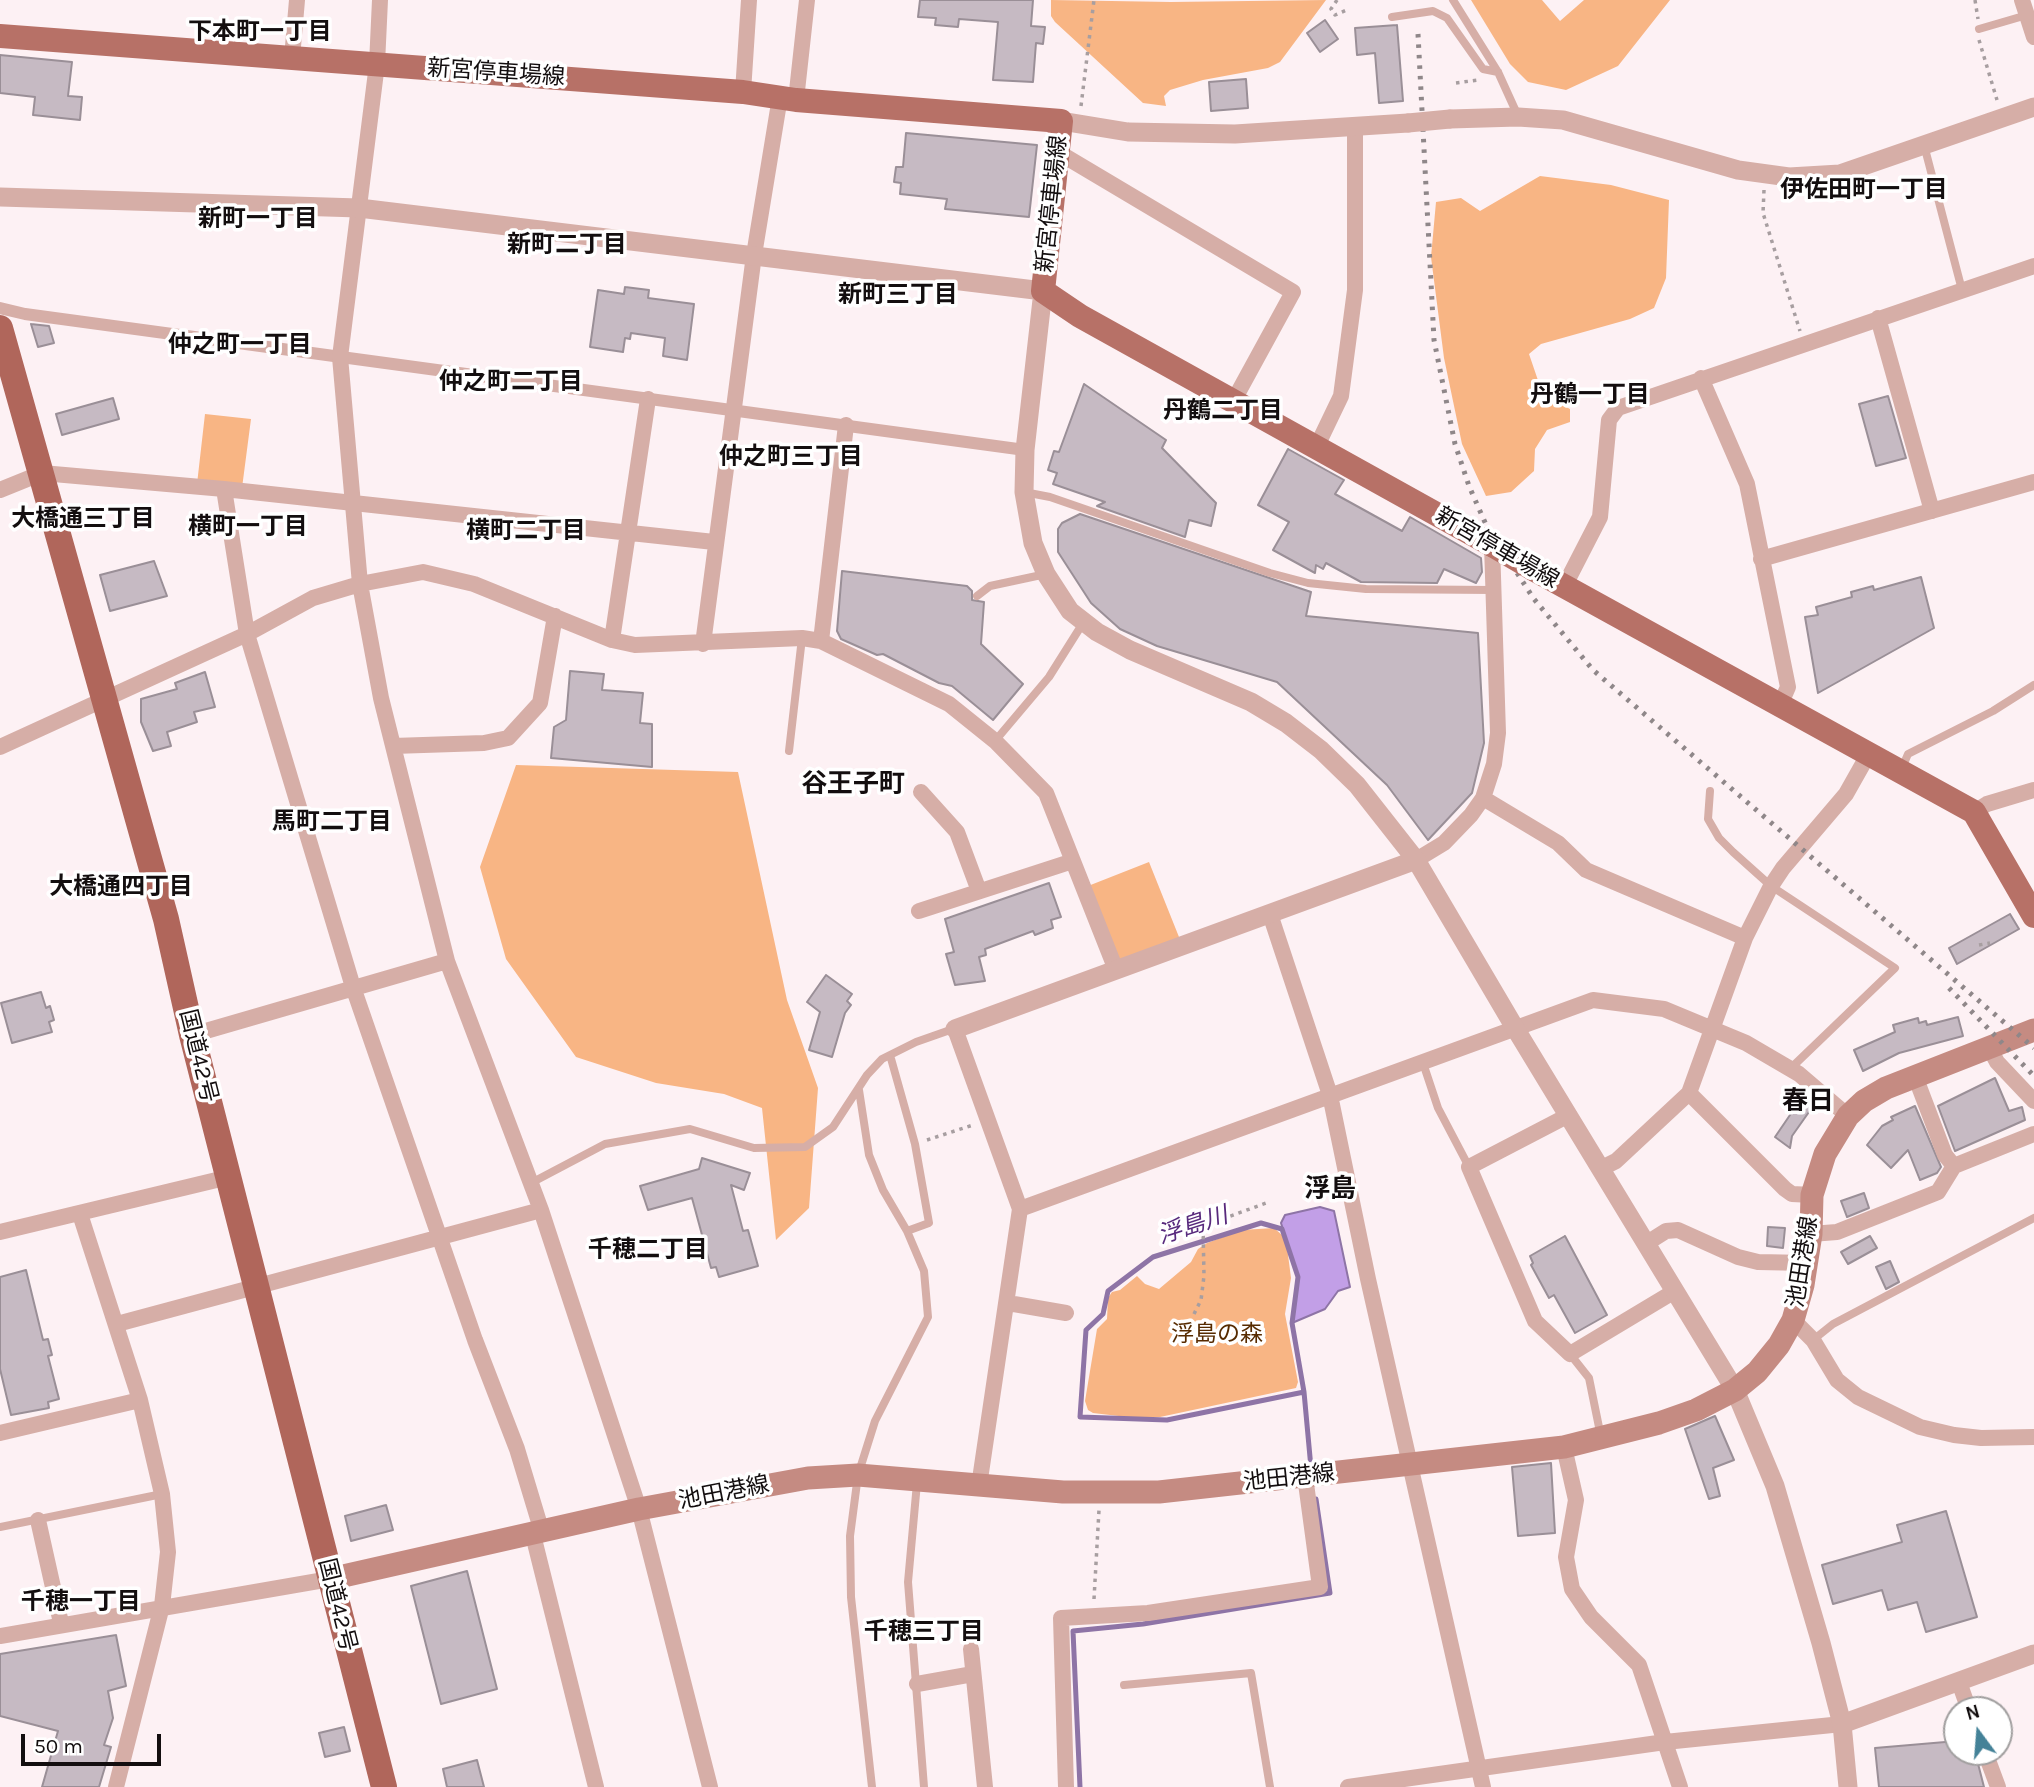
<!DOCTYPE html>
<meta charset="utf-8">
<style>
body{margin:0}
#map{position:relative;width:2034px;height:1787px;overflow:hidden;background:#fdf1f4;font-family:Karla,sans-serif}
canvas{display:block}
.north{position:absolute;left:1943px;top:1696px;width:70px;height:70px;box-sizing:border-box;background:#fff;border:2px solid #a19f9f;border-radius:50%;rotate:344deg;font-size:19px;font-weight:700;line-height:28px;text-align:center;color:#130e0f}
.north::after{content:'';display:block;margin:auto;width:24px;height:32px;background:#448298;clip-path:polygon(50% 0,100% 100%,50% 72%,0 100%)}
.scale{position:absolute;left:21px;top:1734px;width:140px;height:32px;box-sizing:border-box;border:4px solid #130e0f;border-top:0;padding-left:9px;font-size:21px;line-height:24px;white-space:nowrap;color:#130e0f;-webkit-text-stroke:5px #fff;paint-order:stroke}
</style>
<div id="map">
<canvas width="2034" height="1787"></canvas>
<div class="north">N</div>
<div class="scale">50 m</div>
</div>
<script>
const c = document.querySelector('canvas').getContext('2d');
c.lineJoin = 'round';
function fill(path, color) { c.fillStyle = color; c.fill(path, 'evenodd'); }
const poly = rows => new Path2D(rows.map(r => 'M' + r).join(''));
function stroke(path, color, width, dash) { c.strokeStyle = color; c.lineWidth = width; c.lineCap = dash ? 'butt' : 'round'; c.setLineDash(dash || []); c.stroke(path); }
function drawText(font, color, halo, rows, align = 'center') {
  c.font = font + ' Karla,"Noto Sans JP",sans-serif'; c.lineWidth = 7; c.setLineDash([]); c.textBaseline = 'middle'; c.strokeStyle = halo; c.fillStyle = color; for (const [text, x, y, turn = 0] of rows) {
    c.save(); c.translate(x, y); c.rotate((+turn || 0) * Math.PI / 180); c.textAlign = isNaN(turn) ? turn : align; if (halo) c.strokeText(text, 0, 0); c.fillText(text, 0, 0); c.restore();
  }
}
fill(poly([
 [1051,0,1171,2,1326,0,1280,62,1268,68,1203,80,1170,90,1164,96,1166,106,1143,103,1055,22,1051,16],
 [1471,0,1542,0,1560,21,1584,0,1670,0,1618,66,1566,90,1528,82,1510,64],
 [1540,176,1611,185,1669,200,1666,278,1654,308,1630,319,1541,344,1529,354,1543,395,1570,409,1570,422,1547,430,1535,449,1534,471,1511,492,1486,496,1462,444,1444,358,1431,257,1436,202,1461,198,1480,211],
 [205,414,251,419,242,488,197,484],
 [516,765,738,772,787,1000,818,1088,809,1208,776,1240,762,1108,724,1094,656,1083,576,1057,506,959,480,867],
 [1149,862,1181,942,1118,965,1088,886],
 [1274,1228,1282,1235,1287,1247,1291,1278,1285,1314,1298,1382,1296,1388,1160,1417,1136,1418,1093,1413,1088,1410,1085,1401,1097,1329,1107,1319,1108,1298,1112,1292,1120,1290,1137,1276,1145,1284,1159,1289,1191,1262,1198,1249,1207,1243,1242,1230]
]), '#f8b584');
const water = poly([
 [1320,1207,1334,1211,1350,1287,1338,1291,1325,1309,1292,1323,1298,1277,1281,1223,1285,1215,1320,1207]
]);
fill(water, '#c29fe7');
stroke(water, '#8e74a6', 2);
stroke(poly([
 [1304,1392,1167,1420,1080,1417,1086,1330,1103,1314,1108,1291,1153,1257,1261,1223,1282,1229,1298,1277,1292,1323,1304,1392,1311,1468],
 [1080,1787,1073,1631,1143,1624,1330,1593,1316,1499]
]), '#8e74a6', 5);
const building = poly([
 [920,0,1033,0,1031,26,1045,27,1043,44,1036,43,1033,82,993,80,998,22,959,19,958,27,935,25,936,18,918,17,920,0],
 [1325,20,1338,39,1320,52,1307,33,1325,20],
 [1397,25,1403,101,1379,103,1375,53,1357,55,1355,28,1397,25],
 [0,55,72,62,68,96,82,97,80,120,33,115,35,97,0,93,0,55],
 [1246,79,1248,108,1211,111,1209,82,1246,79],
 [906,133,1037,145,1029,217,945,209,947,199,900,194,901,183,894,182,896,167,903,167,906,133],
 [625,287,649,290,648,298,694,304,687,360,663,356,665,338,631,333,630,339,625,338,623,352,590,347,598,290,624,294,625,287],
 [31,324,49,326,54,343,38,347,31,324],
 [1084,384,1166,440,1162,448,1216,503,1211,526,1189,520,1185,537,1097,506,1105,502,1053,484,1057,473,1048,470,1054,451,1059,452,1084,384],
 [1888,396,1906,458,1876,466,1859,404,1888,396],
 [113,398,119,419,62,435,56,414,113,398],
 [1288,449,1344,480,1335,494,1402,531,1410,517,1481,558,1482,572,1476,583,1444,569,1437,583,1361,582,1326,563,1323,569,1316,565,1315,573,1273,550,1289,522,1258,505,1288,449],
 [1080,514,1311,592,1306,616,1478,633,1484,743,1472,793,1428,840,1387,785,1277,682,1157,646,1120,629,1091,603,1058,552,1058,529,1062,523,1080,514],
 [154,561,167,596,110,611,100,575,154,561],
 [842,571,967,586,972,591,972,600,984,602,981,644,1023,684,993,720,952,686,939,683,883,654,877,655,841,639,837,631,842,571],
 [1921,577,1934,628,1818,693,1805,617,1818,615,1816,607,1852,597,1851,592,1873,586,1874,590,1921,577],
 [570,671,604,674,602,690,643,693,640,723,652,724,652,767,551,758,554,727,566,720,570,671],
 [205,672,215,707,194,712,197,722,167,732,171,746,153,751,141,722,141,699,177,689,175,683,205,672],
 [1049,883,1061,917,1051,920,1053,928,1035,935,1033,931,985,949,986,955,979,957,985,981,955,985,946,954,954,952,945,919,1049,883],
 [2010,914,2019,929,1957,964,1949,948,2010,914],
 [826,975,852,994,847,1001,851,1005,845,1013,832,1057,809,1050,820,1012,807,1002,826,975],
 [41,992,46,1008,50,1006,54,1020,49,1022,52,1032,12,1043,1,1003,41,992],
 [1958,1017,1963,1036,1899,1053,1863,1071,1854,1050,1895,1032,1893,1025,1918,1018,1919,1023,1926,1021,1927,1025,1958,1017],
 [1995,1078,2009,1111,2022,1107,2025,1120,1955,1151,1938,1106,1995,1078],
 [1805,1093,1816,1102,1792,1136,1790,1148,1775,1137,1805,1093],
 [1915,1106,1941,1167,1937,1173,1920,1180,1908,1150,1891,1168,1867,1145,1882,1126,1893,1120,1891,1117,1915,1106],
 [702,1158,750,1173,744,1190,731,1185,743,1231,748,1230,758,1266,719,1277,716,1267,711,1268,692,1198,648,1210,640,1186,699,1169,702,1158],
 [1864,1193,1869,1208,1847,1217,1841,1201,1864,1193],
 [1768,1227,1785,1228,1783,1248,1767,1246,1768,1227],
 [1565,1236,1607,1315,1575,1333,1554,1295,1549,1298,1531,1265,1533,1263,1530,1256,1565,1236],
 [1870,1236,1877,1248,1848,1264,1841,1252,1870,1236],
 [1890,1261,1899,1282,1886,1289,1876,1267,1890,1261],
 [26,1270,43,1340,48,1339,52,1355,48,1356,59,1399,48,1402,49,1408,11,1415,0,1369,0,1277,26,1270],
 [1715,1416,1734,1460,1713,1468,1720,1496,1709,1499,1685,1429,1715,1416],
 [1551,1463,1555,1533,1518,1536,1512,1467,1551,1463],
 [386,1505,393,1530,351,1541,345,1516,386,1505],
 [1946,1511,1977,1617,1926,1632,1917,1602,1888,1610,1882,1590,1833,1604,1822,1565,1902,1542,1897,1525,1946,1511],
 [467,1571,497,1689,441,1704,411,1586,467,1571],
 [116,1635,126,1686,108,1691,113,1718,104,1745,111,1747,99,1787,42,1787,58,1731,0,1716,0,1654,116,1635],
 [344,1727,350,1751,325,1757,319,1733,344,1727],
 [1957,1741,1957,1752,1975,1752,1984,1787,1879,1787,1875,1748,1957,1741],
 [477,1760,484,1787,447,1787,443,1769,477,1760]
]);
fill(building, '#c6bac3');
stroke(building, '#9a8f97', 2);
stroke(poly([
 [1337,0,1331,9,1335,15,1349,9],
 [1975,0,1978,19],
 [1979,40,1997,100],
 [1456,83,1478,80],
 [1081,106,1094,0],
 [1764,190,1763,213,1800,331],
 [1979,945,1990,943],
 [927,1140,973,1125],
 [1194,1314,1201,1300,1204,1276,1203,1226,1269,1202],
 [1094,1599,1099,1510]
]), '#a79ea0', 3.5, [3.5, 5]);
stroke(poly([
 [1453,0,1498,72,1518,116],
 [1392,17,1433,11,1447,18,1483,69,1498,72],
 [1979,29,2027,15],
 [1924,145,1962,290],
 [1024,492,1050,497,1270,573,1308,583,1366,589,1492,590],
 [977,596,990,586,1046,574],
 [995,741,1049,677,1083,623],
 [789,751,802,638],
 [1902,768,1908,754,1993,711,2034,685],
 [1710,791,1708,819,1719,838,1733,852,1771,886,1895,968,1791,1068],
 [890,1055,915,1144,929,1223,907,1231],
 [1423,1063,1438,1108,1469,1167],
 [859,1090,869,1155,883,1190,907,1231,924,1271,928,1317,875,1421,858,1475,850,1536,851,1597,872,1787],
 [531,1183,605,1144,690,1129,754,1148,805,1147,833,1127,867,1075,882,1059,916,1042,953,1029],
 [1813,1340,1833,1324,2034,1218],
 [1570,1354,1589,1378,1601,1437],
 [917,1483,908,1582,924,1787],
 [0,1527,162,1494],
 [1124,1685,1251,1673,1270,1787]
]), '#d6aea7', 8);
stroke(poly([
 [0,308,25,314,1025,450]
]), '#d6aea7', 12);
stroke(poly([
 [380,0,377,64,340,357,360,584,381,698,447,961,541,1210,639,1509,710,1787],
 [2022,0,2034,37],
 [292,58,297,0],
 [743,92,749,0],
 [796,100,807,0],
 [1056,151,1293,292,1234,400],
 [1878,318,1932,511],
 [1701,378,1747,484,1788,687,1781,703],
 [1317,446,1341,396,1355,290,1355,127],
 [224,489,247,634,353,987,475,1340,517,1449,542,1532],
 [0,490,42,473,224,489,714,542],
 [1761,559,2034,482],
 [1564,587,1600,517,1609,420,1618,408,2034,266],
 [612,640,648,399],
 [821,641,846,425],
 [703,644,754,255,780,97],
 [393,746,484,743,508,738,540,703,555,616],
 [0,747,247,634,313,598,360,584,423,572,474,584,612,640,635,645,802,638,821,641,949,704,995,741,1046,793,1116,970],
 [921,792,957,832,979,891],
 [1483,798,1558,843,1586,870,1745,938],
 [1974,812,1987,804,2034,790],
 [1416,860,1444,843,1471,815,1483,798,1494,764,1498,733,1492,545],
 [919,911,1073,861],
 [1270,914,1330,1095,1368,1279,1483,1787],
 [955,1029,1020,1209,979,1486],
 [192,1035,447,961],
 [1989,1047,1997,1062,2034,1101],
 [1689,1093,1785,1189,1792,1194,1812,1195],
 [1569,1115,1469,1167,1535,1321,1570,1354,1675,1291],
 [1954,1166,2034,1134],
 [1602,1168,1616,1161,1689,1093,1745,938,1771,886,1783,868,1846,794,1868,755],
 [1020,1209,1593,1000,1664,1009,1746,1043,1799,1074,1848,1116],
 [80,1214,140,1400,162,1494,168,1552,162,1606,116,1787],
 [0,1232,229,1177],
 [1811,1234,1837,1232,1938,1192,1954,1166,1945,1155,1915,1076],
 [1647,1243,1666,1231,1678,1230,1738,1257,1758,1262,1807,1263],
 [1008,1303,1066,1313],
 [1793,1320,1813,1340,1837,1380,1858,1397,1920,1427,1954,1435,1981,1438,2034,1437],
 [117,1324,541,1210],
 [0,1433,140,1400],
 [1564,1447,1576,1500,1566,1557,1572,1589,1591,1617,1639,1665,1680,1787],
 [38,1520,61,1623],
 [533,1535,596,1787],
 [0,1636,330,1579],
 [971,1649,985,1787],
 [1959,1682,1969,1710],
 [917,1684,973,1674],
 [1985,1752,1998,1787],
 [1066,1787,1061,1618,1148,1613,1320,1587,1305,1476],
 [1348,1787,1665,1742,1842,1724]
]), '#d6aea7', 16);
stroke(poly([
 [1450,119,1518,117,1563,120,1738,170,1789,177,1840,174,2034,107],
 [1061,121,1128,132,1235,134,1408,123],
 [0,197,359,208,1043,291,1025,450,1024,492,1033,543,1046,574,1070,611,1097,632,1130,650,1251,702,1286,723,1321,750,1357,785,1416,860,1515,1028,1735,1390,1775,1486,1821,1643,1842,1724,1848,1787],
 [955,1029,1416,860],
 [1842,1724,2034,1654]
]), '#d6aea7', 19);
stroke(poly([
 [330,1579,639,1509,808,1478,858,1475,1063,1492,1159,1492,1564,1447,1659,1423,1696,1410,1735,1390,1757,1372,1779,1345,1793,1320,1803,1285,1811,1234,1812,1195,1825,1154,1848,1116,1864,1101,1886,1088,2034,1030]
]), '#c58b82', 23);
stroke(poly([
 [0,36,743,92,796,100,1061,121,1043,291,1080,316,1492,545],
 [1533,569,1974,812,2034,916]
]), '#b77167', 24);
stroke(poly([
 [0,328,166,919,192,1035,384,1787]
]), '#b0665b', 26);
stroke(poly([
 [1418,34,1434,340,1455,444,1469,486,1487,527,1534,599,1593,670,2034,1048],
 [1949,988,2034,1076]
]), '#8f8789', 5, [3.5, 7]);
stroke(poly([
 [1408,123,1450,119]
]), '#d6aea7', 19);
stroke(poly([
 [1492,545,1533,569]
]), '#b77167', 24);
drawText('23px', '#130e0f', '#fff', [
 ["新宮停車場線",496,73,4],
 ["新宮停車場線",1052,204,-84],
 ["新宮停車場線",1497,548,30],
 ["国道42号",198,1056,76],
 ["池田港線",1803,1262,-81],
 ["池田港線",1289,1478,-6],
 ["池田港線",724,1493,-11],
 ["国道42号",337,1605,76]
]);
drawText('23px', '#572b00', '#fff', [
 ["浮島の森",1217,1334]
]);
drawText('bold 24px', '#130e0f', '#fff', [
 ["下本町一丁目",260,32],
 ["伊佐田町一丁目",1864,190],
 ["新町一丁目",258,219],
 ["新町二丁目",567,245],
 ["新町三丁目",898,295],
 ["仲之町一丁目",240,345],
 ["仲之町二丁目",511,382],
 ["丹鶴一丁目",1590,395],
 ["丹鶴二丁目",1223,411],
 ["仲之町三丁目",791,457],
 ["大橋通三丁目",83,519],
 ["横町一丁目",248,527],
 ["横町二丁目",526,531],
 ["馬町二丁目",332,822],
 ["大橋通四丁目",121,887],
 ["千穂二丁目",648,1250],
 ["千穂一丁目",81,1602],
 ["千穂三丁目",924,1632]
]);
drawText('italic 24px', '#582a7d', '#fff', [
 ["浮島川",1193,1226,-18]
]);
drawText('bold 26px', '#130e0f', '#fff', [
 ["谷王子町",853,785],
 ["春日",1808,1102],
 ["浮島",1330,1190]
]);
</script>
